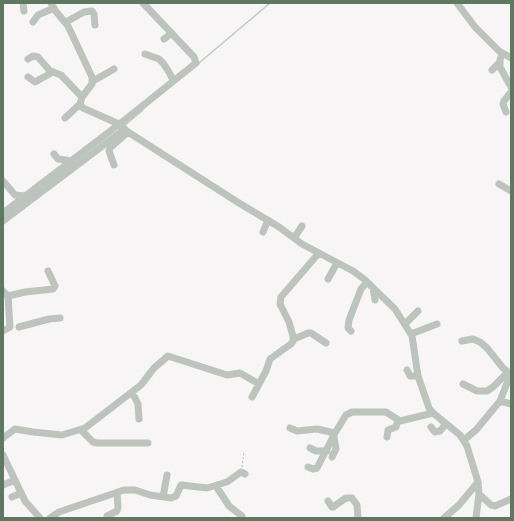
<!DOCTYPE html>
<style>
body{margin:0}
#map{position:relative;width:514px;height:521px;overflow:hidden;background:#f8f5f6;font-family:Overpass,sans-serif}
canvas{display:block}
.frame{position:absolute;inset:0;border:4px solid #5f7862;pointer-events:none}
</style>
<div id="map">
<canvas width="514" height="521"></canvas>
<div class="frame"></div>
</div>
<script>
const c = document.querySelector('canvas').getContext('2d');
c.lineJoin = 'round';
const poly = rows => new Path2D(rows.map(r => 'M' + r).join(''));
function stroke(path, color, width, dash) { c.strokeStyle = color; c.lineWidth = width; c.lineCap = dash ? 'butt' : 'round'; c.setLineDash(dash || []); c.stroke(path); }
stroke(poly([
 [199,63,270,3],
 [124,126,143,110]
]), '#bdcabc', 1.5);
stroke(poly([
 [242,467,244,451]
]), '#b5bbb5', 1, [2, 2]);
stroke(poly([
 [23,3,24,11],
 [51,3,54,9,68,26,92,77,92,84,82,97,80,104,83,108,119,124,128,132,239,203,279,227,302,244,353,271,364,279,395,309,412,336,418,376,429,408,433,413,460,435,467,446,478,482,479,494,476,518],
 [457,3,475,27,499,51,511,58],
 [33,22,38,15,54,8],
 [66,22,84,12,92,11,94,14,95,25],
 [164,39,172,33],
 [145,54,159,59,163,63,169,72,173,80],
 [502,54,500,60,500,67,511,87],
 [28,59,33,56,38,57,50,71,61,75,82,97],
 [492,70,500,62],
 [28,77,35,82,53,72],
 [93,81,114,69],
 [506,112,503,104,504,101,511,92],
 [65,118,80,104],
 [54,154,58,159,72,161],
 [114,165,109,151,110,148,128,132],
 [3,181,15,195,26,196],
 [499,184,511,191],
 [3,213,126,119,196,63,194,57,143,3],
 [3,221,125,129],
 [263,232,268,220],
 [294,238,302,226],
 [328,279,337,263],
 [373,288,375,300],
 [3,291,8,296,10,327,3,331],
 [8,296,25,292,53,289,55,286,48,271],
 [405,324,418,311],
 [19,327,49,319,60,318],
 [351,331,348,328,349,320,361,289,367,282],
 [411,334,437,324],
 [294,339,308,333,311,333,326,343],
 [462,341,473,339,480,342,487,348,503,368,511,374],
 [407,370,410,376,418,376],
 [463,384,477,391,487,391,493,387,508,372],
 [134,396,138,404,139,419],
 [252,397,266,371,270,359,291,344,293,341,293,336,289,322,280,304,281,297,318,254],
 [500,401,511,404],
 [431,427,435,432,440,431,446,424],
 [290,428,297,431,317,429,335,433,346,415,352,412,386,412,400,421,433,413],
 [81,430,93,442,97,443,148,443],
 [387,437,388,430,396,427,398,420],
 [3,438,15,429,33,432,62,435,85,428,141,385,154,368,168,356,227,375,240,373,259,384],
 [464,440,476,430,500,401,511,373],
 [310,448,316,451,327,451],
 [3,455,25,501,40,518],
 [332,457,336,449,334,437],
 [308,467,313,469,317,468,335,433],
 [3,485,15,480],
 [216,486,229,506,242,516],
 [479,494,491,505,495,506,511,499],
 [12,497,21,493],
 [163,497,167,475],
 [328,501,332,507,333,507,346,498,352,498,357,505,358,518],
 [107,516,117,511,118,507,117,493],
 [50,518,59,512,124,490,135,490,150,495,171,498,176,496,181,485,207,488,227,482,241,472,245,474],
 [444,518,459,505,478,482]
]), '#bcc4bd', 7);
</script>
